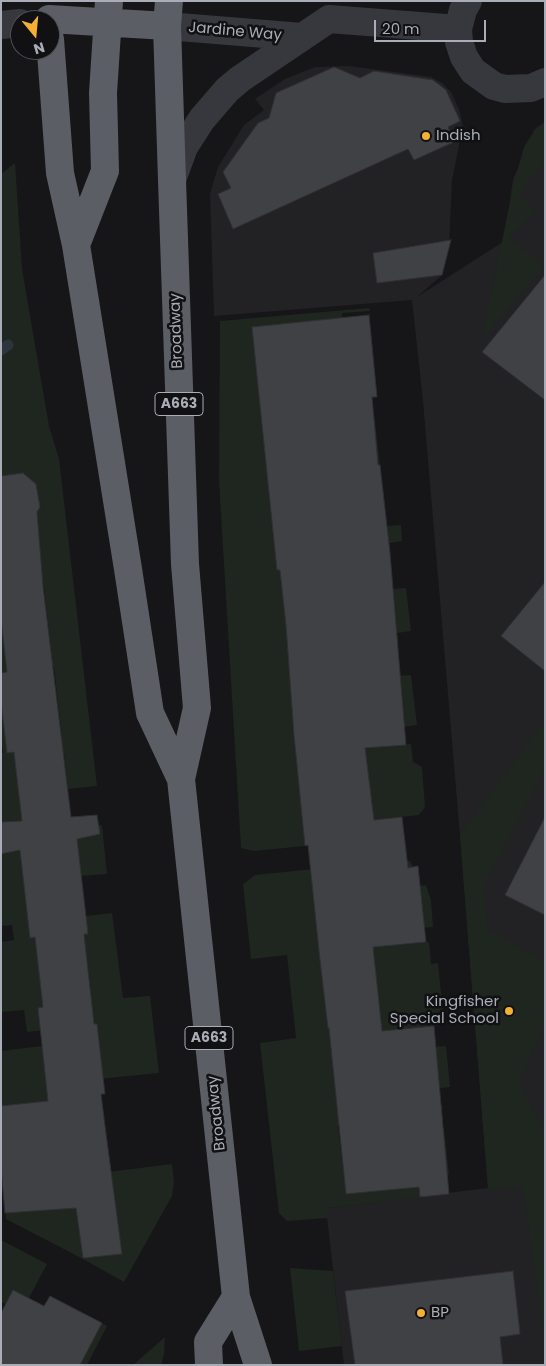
<!DOCTYPE html>
<style>
body{margin:0}
#map{position:relative;width:546px;height:1366px;overflow:hidden;background:#161618;font-family:Poppins,sans-serif}
canvas{display:block}
.frame{position:absolute;inset:0;border:2px solid #a8adb8;pointer-events:none}
.north{position:absolute;left:10px;top:10px;width:50px;height:50px;box-sizing:border-box;background:#111113;border:1px solid #4d4f55;border-radius:50%;rotate:163deg;font-size:14px;font-weight:700;line-height:20px;text-align:center;color:#a8adb8}
.north::after{content:'';display:block;margin:auto;width:18px;height:22px;background:#f2b134;clip-path:polygon(50% 0,100% 100%,50% 72%,0 100%)}
.scale{position:absolute;left:374px;top:20px;width:112px;height:22px;box-sizing:border-box;border:2px solid #a8adb8;border-top:0;padding-left:6px;font-size:15px;line-height:18px;white-space:nowrap;color:#a8adb8;-webkit-text-stroke:4px #111113;paint-order:stroke}
</style>
<div id="map">
<canvas width="546" height="1366"></canvas>
<div class="frame"></div>
<div class="north">N</div>
<div class="scale">20 m</div>
</div>
<script>
const c = document.querySelector('canvas').getContext('2d');
c.lineJoin = 'round';
function fill(path, color) { c.fillStyle = color; c.fill(path, 'evenodd'); }
const poly = rows => new Path2D(rows.map(r => 'M' + r).join(''));
function stroke(path, color, width, dash) { c.strokeStyle = color; c.lineWidth = width; c.lineCap = dash ? 'butt' : 'round'; c.setLineDash(dash || []); c.stroke(path); }
function drawText(font, color, halo, rows, align = 'center') {
  c.font = font + ' Poppins,sans-serif'; c.lineWidth = 5; c.setLineDash([]); c.textBaseline = 'middle'; c.strokeStyle = halo; c.fillStyle = color; for (const [text, x, y, turn = 0] of rows) {
    c.save(); c.translate(x, y); c.rotate((+turn || 0) * Math.PI / 180); c.textAlign = isNaN(turn) ? turn : align; if (halo) c.strokeText(text, 0, 0); c.fillText(text, 0, 0); c.restore();
  }
}
fill(poly([
 [349,66,431,77,442,83,451,92,459,109,463,126,452,180,449,248,442,275,417,297,509,238,506,228,513,180,534,130,545,124,545,1365,344,1365,326,1208,488,1188,460,835,423,401,412,300,214,316,210,194,218,167,244,125,264,110,255,99,285,79,315,67]
]), '#222225');
fill(poly([
 [545,122,545,161,518,195,535,210,509,238,545,265,482,339,514,183,524,147,536,128],
 [15,163,22,269,49,426,59,459,97,786,68,789,64,753,41,755,19,796,23,828,41,832,102,825,107,874,81,876,78,917,112,913,123,998,150,996,159,1073,98,1079,102,1071,97,1024,27,1032,24,1010,1,1012,1,942,14,940,12,925,1,926,1,854,17,851,14,821,1,822,1,753,3,753,1,739,1,681,10,744,62,738,54,667,1,673,1,606,52,657,44,586,1,590,42,571,37,512,40,507,36,484,23,473,1,477,1,174],
 [86,923,88,933,84,934,91,991,50,985],
 [369,308,370,311,342,313,343,332,371,330,375,380,341,417,374,414,380,465,342,469,387,526,401,525,402,541,389,543,390,553,357,556,357,592,406,588,411,631,397,633,398,644,360,648,360,679,411,675,417,725,361,732,362,749,411,744,413,762,422,767,425,807,419,815,372,820,373,811,371,794,302,760,297,761,305,846,254,851,241,848,219,480,220,321],
 [270,500,286,569,277,570],
 [545,721,545,768,484,886,488,930,545,961,545,1025,519,1082,545,1132,545,1343,523,1187,488,1189,460,835],
 [402,860,410,861,413,867,386,869,420,886,426,885,431,900,433,927,398,930,399,945,429,942,431,964,438,963,444,1025,403,1029,405,1049,446,1046,450,1087,409,1092,411,1108,442,1105,443,1109,407,1112,409,1132,444,1128,449,1175,418,1178,420,1197,327,1208,327,1218,287,1221,279,1213,260,1043,296,1038,287,955,251,959,243,884,255,875],
 [374,955,375,970,333,1028,328,1028,320,960],
 [331,1042,402,1104,337,1110],
 [344,1124,398,1189,346,1194,338,1126],
 [42,1046,74,1196,83,1258,122,1254,112,1179,108,1172,172,1164,174,1182,172,1196,124,1282,83,1259,6,1219,1,1106,1,1051],
 [1,1240,47,1264,29,1298,13,1290,6,1304,1,1302],
 [290,1268,333,1271,342,1346,299,1351],
 [102,1323,107,1326,87,1365,80,1365],
 [165,1337,164,1354,161,1365,133,1365]
]), '#1e261f');
stroke(poly([
 [1,350,8,345]
]), '#2c353c', 11);
const building = poly([
 [334,67,360,78,374,71,433,80,446,90,460,121,448,127,454,142,414,160,408,149,233,229,218,194,231,188,223,172,258,123,269,118,276,93,334,67],
 [451,240,442,275,377,283,373,253,451,240],
 [545,275,545,400,482,352,545,275],
 [369,315,377,397,372,397,378,465,380,465,390,553,406,745,365,748,374,820,402,817,408,868,418,866,426,942,373,947,382,1031,434,1026,449,1194,420,1197,419,1187,346,1194,329,1028,328,1028,320,960,308,845,305,846,294,735,286,625,280,570,277,570,252,327,369,315],
 [23,473,36,484,40,507,37,512,43,586,71,817,97,815,100,834,77,839,88,934,84,934,94,1024,97,1024,105,1094,101,1094,105,1126,122,1254,83,1258,76,1208,5,1213,1,1168,1,1106,48,1101,38,1008,43,1007,35,937,30,938,20,850,1,854,1,822,22,821,14,752,7,753,1,702,1,673,7,672,1,619,1,476,23,473],
 [545,582,545,671,501,636,545,582],
 [545,817,545,915,505,895,545,817],
 [513,1271,520,1334,500,1337,503,1365,355,1365,345,1291,513,1271],
 [13,1290,44,1306,50,1296,102,1323,80,1365,1,1365,1,1313,13,1290]
]);
fill(building, '#404145');
stroke(building, '#303034', 1);
stroke(poly([
 [468,1,463,10,458,29,459,42,464,57,473,71,494,86,505,89,531,88,545,82],
 [167,26,302,37],
 [172,180,184,147,202,119,227,90,240,79,329,19,458,29]
]), '#37383d', 28);
stroke(poly([
 [1,25,20,23]
]), '#37383d', 28);
stroke(poly([
 [169,1,167,26,172,180,185,564,197,708,181,779,236,1297,258,1365],
 [49,19,167,26],
 [50,39,60,173,76,245,128,569,150,713,181,779],
 [76,245,105,171,103,93,109,1],
 [209,1365,208,1342,236,1297]
]), '#5b5e65', 28);
for (const [x, y, r, color] of [
 [426,136,5,"#f2b134"],
 [509,1011,5,"#f2b134"],
 [421,1313,5,"#f2b134"]
]) { const dot = new Path2D(); dot.arc(x, y, r, 0, 2 * Math.PI); c.fillStyle = color; c.fill(dot); stroke(dot, '#111113', 2); }
for (const [x, y, w] of [
 [179,404,48],
 [209,1038,48]
]) { const box = new Path2D(); box.roundRect(x - w / 2, y - 11.5, w, 23, 4); c.fillStyle = '#111113'; c.fill(box); stroke(box, '#a8adb8', 1); }
drawText('bold 14px', '#a8adb8', null, [
 ["A663",179,404],
 ["A663",209,1038]
]);
drawText('15px', '#a8adb8', '#111113', [
 ["Jardine Way",235,32,5],
 ["Broadway",177,331,-92],
 ["Broadway",217,1113,-96]
]);
drawText('15px', '#a8adb8', '#111113', [
 ["Indish",436,136],
 ["Kingfisher",499,1002,"right"],
 ["Special School",499,1019,"right"],
 ["BP",431,1313]
], 'left');
</script>
